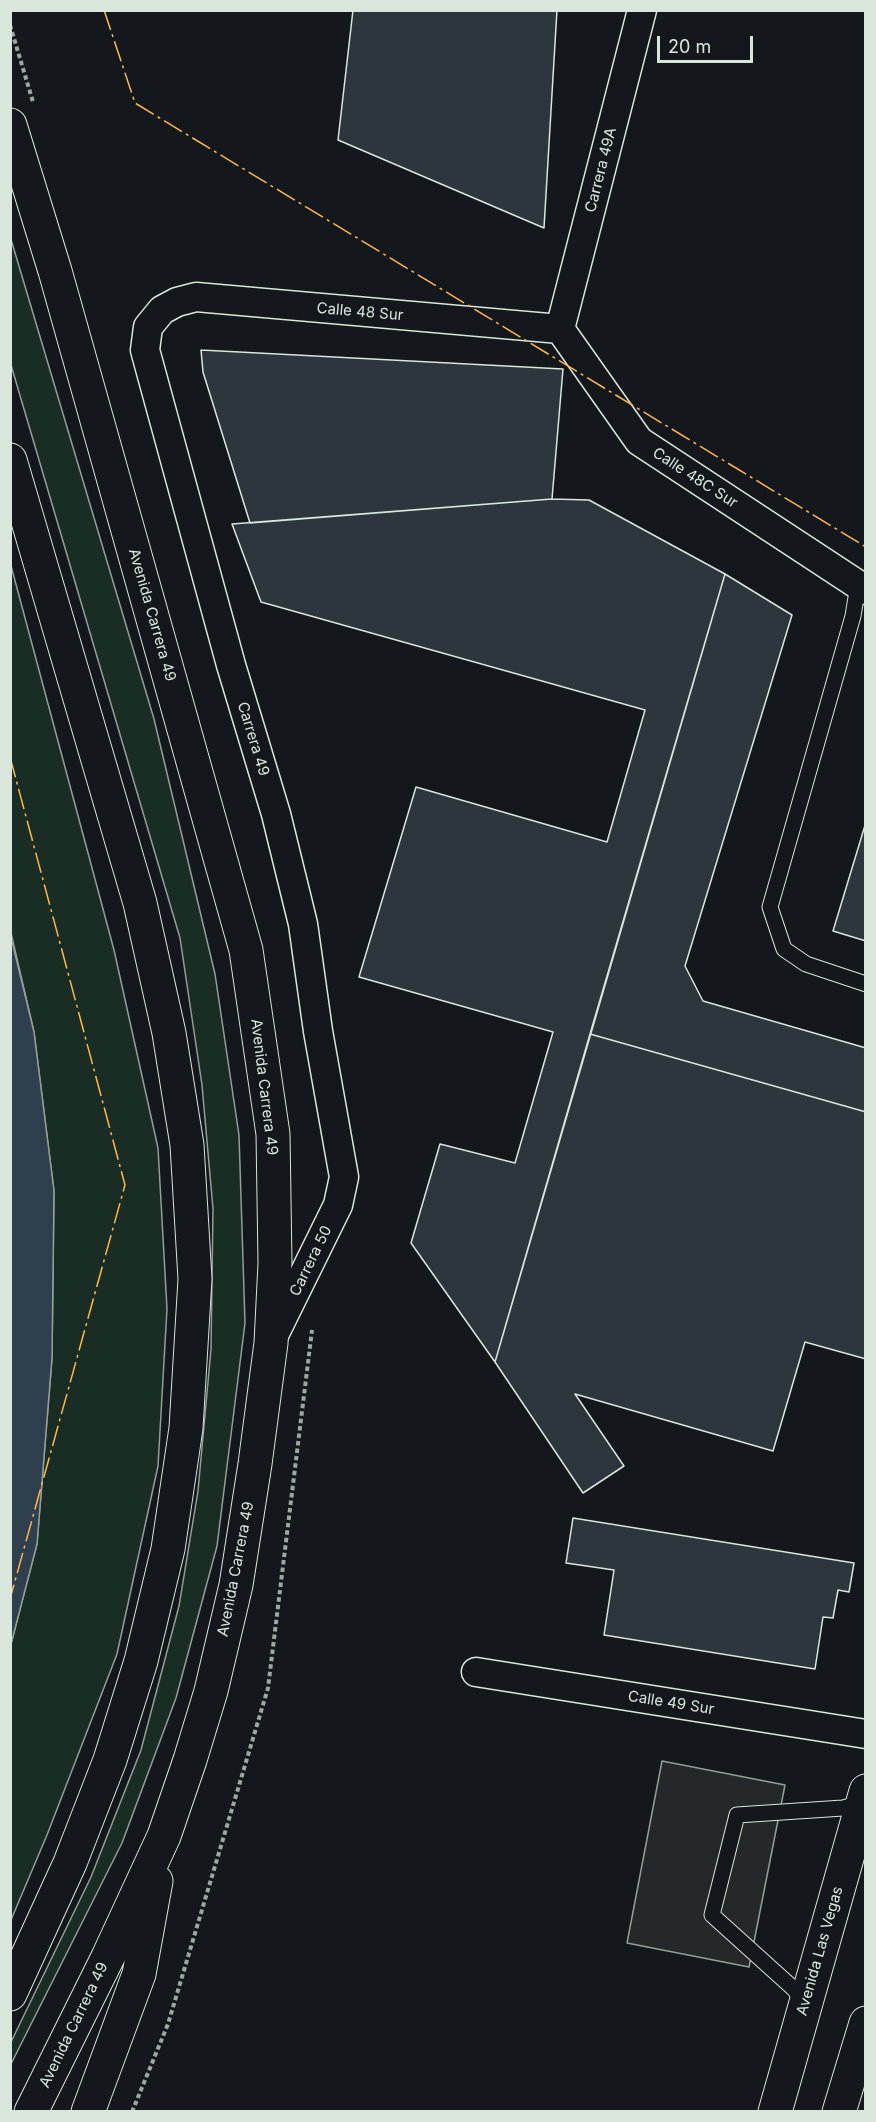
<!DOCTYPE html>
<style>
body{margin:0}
#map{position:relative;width:876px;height:2122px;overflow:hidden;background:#14181c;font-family:Inter,sans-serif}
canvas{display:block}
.frame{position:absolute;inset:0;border:12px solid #d8e6dc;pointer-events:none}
.scale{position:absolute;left:657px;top:36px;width:96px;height:27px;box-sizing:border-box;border:3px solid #d8e6dc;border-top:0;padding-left:8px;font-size:18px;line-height:21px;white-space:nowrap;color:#d8e6dc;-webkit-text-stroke:4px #14181c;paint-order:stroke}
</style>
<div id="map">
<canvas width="876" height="2122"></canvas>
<div class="frame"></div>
<div class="scale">20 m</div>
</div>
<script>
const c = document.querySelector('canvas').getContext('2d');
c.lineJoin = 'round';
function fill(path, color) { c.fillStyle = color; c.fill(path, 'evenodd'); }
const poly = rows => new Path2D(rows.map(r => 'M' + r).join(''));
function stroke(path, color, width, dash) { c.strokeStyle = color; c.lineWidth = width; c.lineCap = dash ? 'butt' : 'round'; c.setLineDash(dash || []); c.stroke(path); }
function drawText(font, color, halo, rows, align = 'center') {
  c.font = font + ' Inter,sans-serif'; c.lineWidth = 4.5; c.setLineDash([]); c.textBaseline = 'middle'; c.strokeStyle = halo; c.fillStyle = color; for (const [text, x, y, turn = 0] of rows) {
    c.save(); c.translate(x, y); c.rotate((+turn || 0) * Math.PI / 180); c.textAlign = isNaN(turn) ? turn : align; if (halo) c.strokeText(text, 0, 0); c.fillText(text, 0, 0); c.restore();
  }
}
const green = poly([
 [10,236,154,719,215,974,239,1135,245,1323,217,1546,176,1698,122,1843,11,2064,11,2042,91,1877,141,1750,179,1606,198,1491,211,1349,213,1209,202,1085,180,938,11,365,10,236],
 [10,562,114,950,158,1148,167,1309,158,1466,117,1654,47,1835,11,1920,11,1644,37,1544,52,1358,54,1191,34,1032,11,933,10,562]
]);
fill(green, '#1a2d24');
stroke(green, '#939e99', 1.5);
const parking = poly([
 [662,1761,785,1785,749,1967,627,1943,662,1761]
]);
fill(parking, '#24282b');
stroke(parking, '#939e99', 1.5);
const water = poly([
 [10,933,34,1032,54,1191,52,1358,37,1544,11,1644,10,933]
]);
fill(water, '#2f3f4d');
stroke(water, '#939e99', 1.5);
const building = poly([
 [353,10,557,10,544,228,338,140,353,10],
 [201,350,563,369,552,499,250,523,203,372,201,350],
 [552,499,589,500,725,574,495,1362,411,1243,440,1144,515,1163,553,1032,359,977,416,787,607,842,645,710,261,602,232,524,552,499],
 [725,574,792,615,685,966,703,1001,866,1048,866,1112,590,1034,725,574],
 [866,822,866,941,833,931,866,822],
 [590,1034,866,1112,866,1359,805,1342,773,1451,575,1394,624,1466,583,1493,495,1362,590,1034],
 [573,1518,854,1563,849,1592,838,1590,833,1618,823,1617,815,1669,604,1635,614,1570,566,1563,573,1518]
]);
fill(building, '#2c363c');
stroke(building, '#d8e6dc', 1.5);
const service = poly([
 [858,585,853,616,770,907,784,949,806,964,866,984],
 [805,2003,794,1989,712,1915,737,1815,843,1808,862,1803]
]);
const minor = poly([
 [560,329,639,441,866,590],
 [560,329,642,10],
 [272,1339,338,1205,344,1177,318,1031,303,924,276,814,231,665,145,350,148,327,162,310,177,302,196,297,560,329],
 [476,1672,866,1734]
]);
const primary = poly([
 [775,2112,866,1791],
 [839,2112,866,2023]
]);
const trunk = poly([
 [10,125,55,271,246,950,273,1134,275,1263,271,1343,255,1464,236,1585,211,1691,190,1760,164,1836,108,1957,31,2112],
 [10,460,140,903,169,1033,187,1145,195,1279,186,1428,168,1549,141,1661,110,1760,70,1863,10,1994],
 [88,2112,139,1974,156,1881]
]);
stroke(service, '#d8e6dc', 17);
stroke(minor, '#d8e6dc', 31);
stroke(primary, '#d8e6dc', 35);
stroke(trunk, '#d8e6dc', 35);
stroke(poly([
 [10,25,33,102],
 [132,2112,168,2024,268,1688,312,1330]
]), '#9da8a2', 4, [4.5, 3]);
stroke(service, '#14181c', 15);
stroke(minor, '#14181c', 28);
stroke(primary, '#14181c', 33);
stroke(trunk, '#14181c', 33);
stroke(poly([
 [104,10,135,103,866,547],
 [10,757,125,1185,10,1599]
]), '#ffb74d', 1.5, [21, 4.5, 3, 4.5]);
drawText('15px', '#d8e6dc', '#14181c', [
 ["Carrera 49A",601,170,-76],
 ["Calle 48 Sur",360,312,5],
 ["Calle 48C Sur",695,478,33],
 ["Avenida Carrera 49",152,615,74],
 ["Carrera 49",253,739,73],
 ["Avenida Carrera 49",264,1087,83],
 ["Carrera 50",311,1261,-64],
 ["Avenida Carrera 49",236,1569,-79],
 ["Calle 49 Sur",671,1703,9],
 ["Avenida Las Vegas",820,1951,-74],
 ["Avenida Carrera 49",74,2025,-64]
]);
</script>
